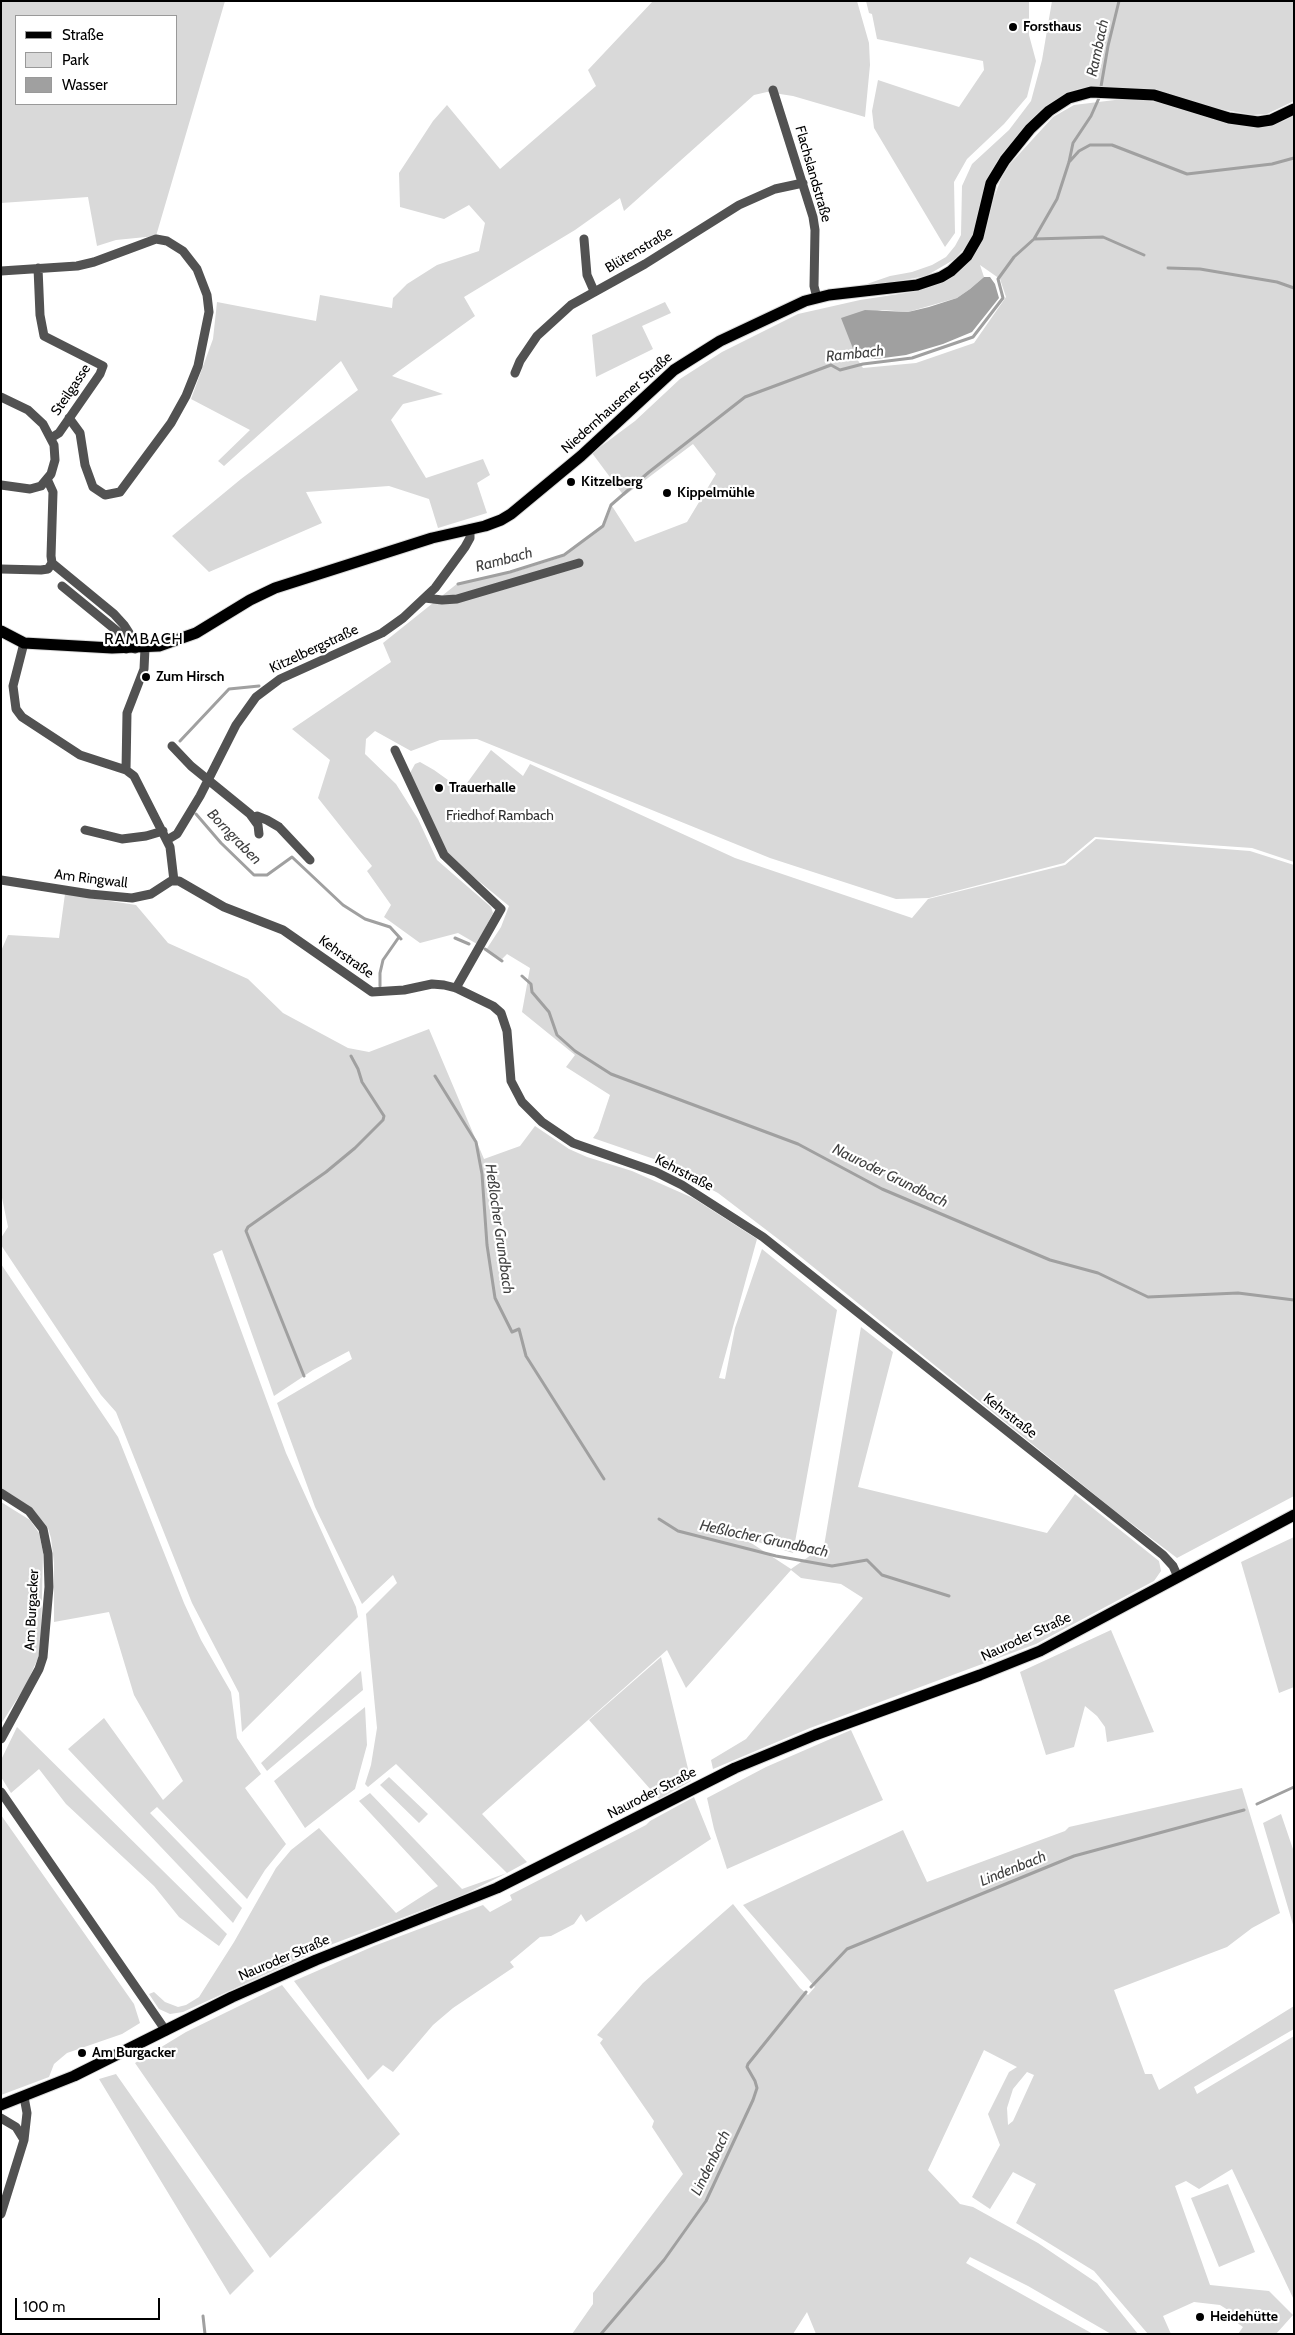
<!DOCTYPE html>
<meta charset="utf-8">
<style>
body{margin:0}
#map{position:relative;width:1295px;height:2335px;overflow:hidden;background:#fff;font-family:Cabin,sans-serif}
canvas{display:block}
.frame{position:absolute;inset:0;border:2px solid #000;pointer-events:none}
.legend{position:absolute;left:15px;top:15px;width:162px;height:90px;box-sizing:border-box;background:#fff;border:1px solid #999;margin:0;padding:6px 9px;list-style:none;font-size:15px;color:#000}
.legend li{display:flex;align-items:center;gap:10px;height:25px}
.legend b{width:25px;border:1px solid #999}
.scale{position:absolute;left:15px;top:2298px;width:145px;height:22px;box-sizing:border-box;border:2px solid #000;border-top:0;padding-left:6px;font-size:15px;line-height:18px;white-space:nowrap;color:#000;-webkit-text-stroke:4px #fff;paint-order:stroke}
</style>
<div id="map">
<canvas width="1295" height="2335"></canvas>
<div class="frame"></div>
<ul class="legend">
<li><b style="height:6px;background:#000"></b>Straße</li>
<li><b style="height:14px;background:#d9d9d9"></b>Park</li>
<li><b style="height:14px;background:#a0a0a0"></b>Wasser</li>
</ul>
<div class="scale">100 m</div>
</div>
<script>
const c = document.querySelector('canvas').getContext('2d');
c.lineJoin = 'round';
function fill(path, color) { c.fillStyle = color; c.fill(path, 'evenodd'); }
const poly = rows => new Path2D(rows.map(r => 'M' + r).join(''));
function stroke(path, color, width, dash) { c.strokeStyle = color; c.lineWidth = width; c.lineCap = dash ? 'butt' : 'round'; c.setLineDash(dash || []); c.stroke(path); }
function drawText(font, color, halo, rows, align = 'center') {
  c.font = font + ' Cabin,sans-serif'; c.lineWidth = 4.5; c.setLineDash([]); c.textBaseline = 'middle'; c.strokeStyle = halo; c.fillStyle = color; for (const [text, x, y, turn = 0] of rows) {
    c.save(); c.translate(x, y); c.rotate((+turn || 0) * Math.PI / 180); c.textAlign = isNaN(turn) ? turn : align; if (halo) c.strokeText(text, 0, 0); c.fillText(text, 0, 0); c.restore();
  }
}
fill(poly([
 [1,1,225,1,156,236,116,240,97,246,88,197,1,203],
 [16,16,176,16,176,104,16,104],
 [653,1,857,1,869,43,870,65,865,117,793,96,767,92,754,95,624,211,620,198,575,230,464,297,475,316,392,376,443,394,403,404,391,420,426,478,483,459,490,475,477,483,487,513,438,528,429,499,389,486,306,492,322,523,209,572,172,536,241,479,358,390,341,361,224,466,218,461,250,430,191,399,213,339,217,302,316,321,320,295,392,308,393,298,407,284,437,265,479,251,485,223,469,205,444,219,400,207,399,173,433,121,447,105,500,169,596,86,588,70],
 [866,1,1029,1,1029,35,1036,61,1027,97,1004,124,967,159,954,182,955,233,945,247,874,128,872,111,878,80,959,107,984,70,983,61,877,39,872,14,869,13],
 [1052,1,1294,1,1294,101,1267,114,1253,115,1208,107,1157,92,1108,87,1081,88,1067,93,1046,107,1027,125,1000,156,986,180,973,234,968,244,955,259,926,276,865,287,864,285,890,276,912,272,932,265,946,257,955,246,961,235,962,186,972,164,1009,130,1031,101,1042,60],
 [1123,99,1161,102,1235,125,1253,127,1268,126,1284,121,1294,115,1294,862,1252,848,1095,837,1064,863,929,898,896,899,770,858,477,739,440,740,411,751,375,731,366,739,365,754,396,784,418,819,437,860,491,907,493,913,477,944,458,933,420,943,384,917,391,905,367,871,372,866,318,798,330,760,292,729,391,662,383,643,458,583,511,573,565,556,604,526,612,506,635,542,687,522,716,474,693,444,624,496,592,453,635,421,680,379,722,352,798,314,860,300,918,291,944,282,963,267,977,250,986,230,994,197,1001,179,1010,164,1053,117,1074,105],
 [980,265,1000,279,1006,297,974,343,916,363,863,368,857,359,842,318,882,310,908,312,957,298,970,289,984,277],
 [665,302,671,313,642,326,653,349,596,377,592,335],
 [491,750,523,776,530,764,735,858,912,918,928,899,1065,865,1096,839,1250,851,1294,865,1294,1496,1177,1558,1115,1511,786,1245,718,1193,654,1159,593,1138,598,1131,610,1095,566,1067,575,1055,522,1012,530,968,507,954,502,959,486,950,501,927,509,906,447,855,410,773,415,764,420,762,434,770,462,790],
 [65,894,136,905,168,943,248,979,283,1013,348,1048,369,1052,429,1029,484,1159,520,1146,535,1126,569,1149,587,1157,632,1171,693,1198,757,1239,719,1378,725,1379,735,1328,762,1249,837,1310,793,1553,742,1537,791,1569,824,1546,861,1327,893,1352,858,1487,1047,1533,1075,1494,1159,1561,1161,1571,1154,1581,1036,1644,810,1728,713,1769,711,1760,746,1739,863,1598,841,1584,801,1578,791,1570,686,1688,667,1650,482,1814,527,1862,507,1873,463,1895,330,1945,183,2012,170,2014,159,2009,149,1994,154,1992,165,2002,178,2007,186,2005,199,1997,234,1942,276,1868,291,1850,319,1828,396,1913,438,1886,359,1801,370,1793,462,1889,507,1873,396,1764,368,1787,365,1784,371,1765,377,1728,366,1614,397,1583,393,1575,362,1604,315,1507,277,1403,352,1359,349,1351,313,1370,274,1396,222,1250,213,1254,286,1453,356,1607,358,1617,242,1732,239,1693,192,1603,116,1412,101,1395,1,1245,1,1238,8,1227,1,1193,1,951,8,935,59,938],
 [1,1264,118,1437,184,1603,201,1640,231,1692,237,1738,261,1774,245,1788,286,1844,265,1870,247,1899,157,1807,150,1813,242,1908,233,1923,68,1749,104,1718,163,1800,183,1781,134,1695,109,1612,54,1622,54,1563,51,1538,48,1528,33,1509,1,1488],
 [1,1502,30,1520,39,1533,43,1552,41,1642,38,1658,26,1685,1,1724],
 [1294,1537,1294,1687,1279,1693,1241,1562],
 [1111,1630,1154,1732,1107,1742,1105,1727,1097,1716,1085,1706,1074,1747,1046,1755,1020,1672],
 [661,1657,691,1781,659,1799,589,1720],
 [361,1671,363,1690,267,1771,261,1763],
 [365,1707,367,1745,355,1789,305,1828,274,1781],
 [17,1727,227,1934,219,1946,179,1917,154,1886,66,1804,39,1769,11,1793,1,1777,1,1760],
 [851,1730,883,1800,727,1869,714,1829,707,1798,766,1767],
 [389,1777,428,1814,419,1823,380,1785],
 [1242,1788,1280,1913,1252,1928,1227,1947,1114,1990,1145,2074,1152,2074,1159,2090,1294,2006,1294,2029,1194,2087,1197,2094,1294,2036,1294,2300,1232,2169,1199,2189,1186,2181,1175,2186,1210,2285,1269,2291,1293,2315,1276,2334,1238,2334,1243,2327,1236,2322,1228,2310,1220,2305,1194,2302,1163,2316,1171,2334,1148,2334,1094,2271,1016,2223,1036,2184,1013,2172,990,2209,972,2197,1000,2145,988,2114,1009,2072,1017,2067,984,2050,928,2170,960,2204,973,2207,1038,2243,1097,2283,1138,2334,1111,2334,1028,2286,970,2257,966,2263,1093,2334,816,2334,807,2312,793,2334,572,2334,593,2304,593,2293,683,2174,652,2127,654,2121,600,2043,603,2039,597,2035,643,1983,733,1904,800,1988,808,1995,815,1987,743,1905,903,1830,927,1882,1065,1831,1069,1827],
 [1027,2072,1034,2075,1013,2121,1008,2125,1007,2108,1013,2089],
 [694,1797,711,1839,586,1922,581,1914,574,1924,551,1936,540,1937,510,1962,514,1967,453,2008,433,2025,393,2072,383,2065,368,2080,294,1981,374,1946,483,1905,490,1912,512,1900,510,1895,646,1825,650,1821],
 [1281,1814,1294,1852,1294,1928,1263,1823],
 [1,1815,134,2004,140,2023,122,2034,67,2053,54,2064,49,2077,1,2095],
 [282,1985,400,2134,270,2258,135,2063,186,2032],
 [116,2074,254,2271,230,2295,99,2079],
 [1228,2184,1255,2252,1219,2267,1191,2198]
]), '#d9d9d9');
fill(poly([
 [984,277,990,277,995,284,999,298,972,332,943,344,906,355,876,359,857,359,841,318,865,310,908,312,929,307,957,298,970,289]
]), '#a0a0a0');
stroke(poly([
 [1070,161,1079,151,1090,145,1112,145,1187,174,1272,164,1294,158],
 [1034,239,1103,237,1144,255],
 [1168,268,1200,269,1277,282,1294,288],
 [458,584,510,572,564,555,603,526,611,505,649,472,745,397,831,365,840,370,863,364,912,358,973,337,1003,298,998,279,1014,257,1034,239,1057,199,1069,162,1073,143,1091,116,1099,98,1108,46,1119,1],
 [180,741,229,689,259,686],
 [196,814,221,843,254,875,267,875,292,857,343,905,365,919,390,927,401,939],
 [455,938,469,944],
 [485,949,502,961],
 [522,976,531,984,532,992,549,1012,557,1035,575,1051,611,1074,798,1144,882,1189,1050,1260,1098,1273,1148,1297,1238,1293,1294,1300],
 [380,986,380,973,383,960,399,937],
 [435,1076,476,1142,482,1174,487,1245,495,1298,512,1332,519,1329,526,1356,604,1479],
 [304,1376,246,1231,248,1227,326,1172,355,1148,383,1120,384,1116,362,1082,358,1069,351,1056],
 [659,1519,678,1531,776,1556,832,1566,867,1560,882,1575,949,1596],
 [1257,1804,1294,1787],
 [811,1987,847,1949,1074,1856,1244,1810],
 [203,2316,205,2334],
 [601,2334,664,2260,706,2201,753,2100,757,2088,755,2081,747,2067,748,2064,806,1992]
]), '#a0a0a0', 3);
const major = poly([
 [1,631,24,643,112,648,159,646,196,633,250,600,275,588,432,538,485,526,501,520,511,514,581,456,674,370,720,341,805,301,829,295,917,285,941,277,951,271,967,256,978,237,991,183,1005,160,1030,129,1049,111,1069,98,1091,92,1154,95,1229,118,1258,122,1271,120,1294,109],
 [1,2105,74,2076,232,1997,316,1960,497,1888,735,1768,815,1735,980,1675,1040,1651,1294,1515]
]);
stroke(major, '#dbdbdb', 13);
stroke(poly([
 [773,90,813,217,815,230,814,286,817,298],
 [584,239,587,275,594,291],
 [38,268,40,315,44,336,103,366,100,374,59,433,51,438],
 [1,271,77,266,94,262,156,239,167,241,183,251,197,269,207,295,209,312,198,366,186,396,171,423,120,492,105,495,93,487,85,465,80,433,69,418],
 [515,373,520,361,537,336,571,305,645,264,739,205,775,189,803,183],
 [1,397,28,410,43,424,54,445,55,460,51,474,41,486,30,489,1,485],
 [48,481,53,492,51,556,52,563,114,614,124,625,133,639,135,649],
 [1,569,41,570,48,569,52,563],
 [62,586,117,631,124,640,126,649],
 [425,598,442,600,457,599,579,563],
 [24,643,13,686,16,709,22,717,80,755,126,770,134,776,170,847,174,881],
 [172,746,191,766,250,814,258,825,259,834],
 [395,750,444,855,501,909,456,988],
 [126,770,127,713,144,669,145,648],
 [253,817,257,816,267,820,279,827,310,860],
 [85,830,122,839,146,836,163,831],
 [167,840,177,834,200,796,236,725,256,697,280,679,382,633,403,618,435,588,465,547,470,538,470,529],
 [1,880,90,894,132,898,151,894,171,881,179,881,224,907,283,930,372,992,404,990,432,984,444,985,456,988,493,1006,501,1013,507,1031,511,1081,522,1102,542,1122,573,1143,656,1172,682,1185,763,1237,1163,1555,1173,1566,1178,1577],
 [1,1493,29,1511,43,1529,48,1554,49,1587,43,1657,39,1669,1,1739],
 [1,1792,166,2031],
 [1,2118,16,2127,24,2140],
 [1,2214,24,2140,27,2113,24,2097]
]), '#525252', 9);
stroke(major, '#000', 11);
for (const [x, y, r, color] of [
 [1013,27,5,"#000"],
 [571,482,5,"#000"],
 [667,493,5,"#000"],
 [146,677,5,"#000"],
 [439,788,5,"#000"],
 [82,2053,5,"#000"],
 [1200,2317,5,"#000"]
]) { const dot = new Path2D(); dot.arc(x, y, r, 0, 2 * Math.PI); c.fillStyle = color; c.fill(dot); stroke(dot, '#fff', 2); }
drawText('bold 14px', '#000', '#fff', [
 ["Forsthaus",1023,27],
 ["Kitzelberg",581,482],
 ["Kippelmühle",677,493],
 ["Zum Hirsch",156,677],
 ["Trauerhalle",449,788],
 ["Am Burgacker",92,2053],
 ["Heidehütte",1210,2317]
], 'left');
drawText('14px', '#000', '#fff', [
 ["Flachslandstraße",813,174,74],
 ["Blütenstraße",639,250,-31],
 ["Steilgasse",71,390,-56],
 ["Niedernhausener Straße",617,403,-42],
 ["Kitzelbergstraße",314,649,-25],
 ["Am Ringwall",91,879,7],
 ["Kehrstraße",346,957,35],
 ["Kehrstraße",684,1173,27],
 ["Kehrstraße",1010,1416,38],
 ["Am Burgacker",32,1610,-87],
 ["Nauroder Straße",1026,1637,-25],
 ["Nauroder Straße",652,1793,-27],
 ["Nauroder Straße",284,1958,-23]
]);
drawText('14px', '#303030', '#fff', [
 ["Friedhof Rambach",500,816]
]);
drawText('italic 15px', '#414141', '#fff', [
 ["Rambach",1098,48,-78],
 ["Rambach",855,354,-6],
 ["Rambach",504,560,-15],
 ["Borngraben",234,837,46],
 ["Nauroder Grundbach",890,1176,26],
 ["Heßlocher Grundbach",499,1229,82],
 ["Heßlocher Grundbach",764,1539,12],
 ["Lindenbach",1013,1869,-22],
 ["Lindenbach",711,2163,-64]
]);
c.letterSpacing = '1px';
drawText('16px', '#000', '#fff', [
 ["RAMBACH",144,639]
]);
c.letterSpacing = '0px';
</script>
